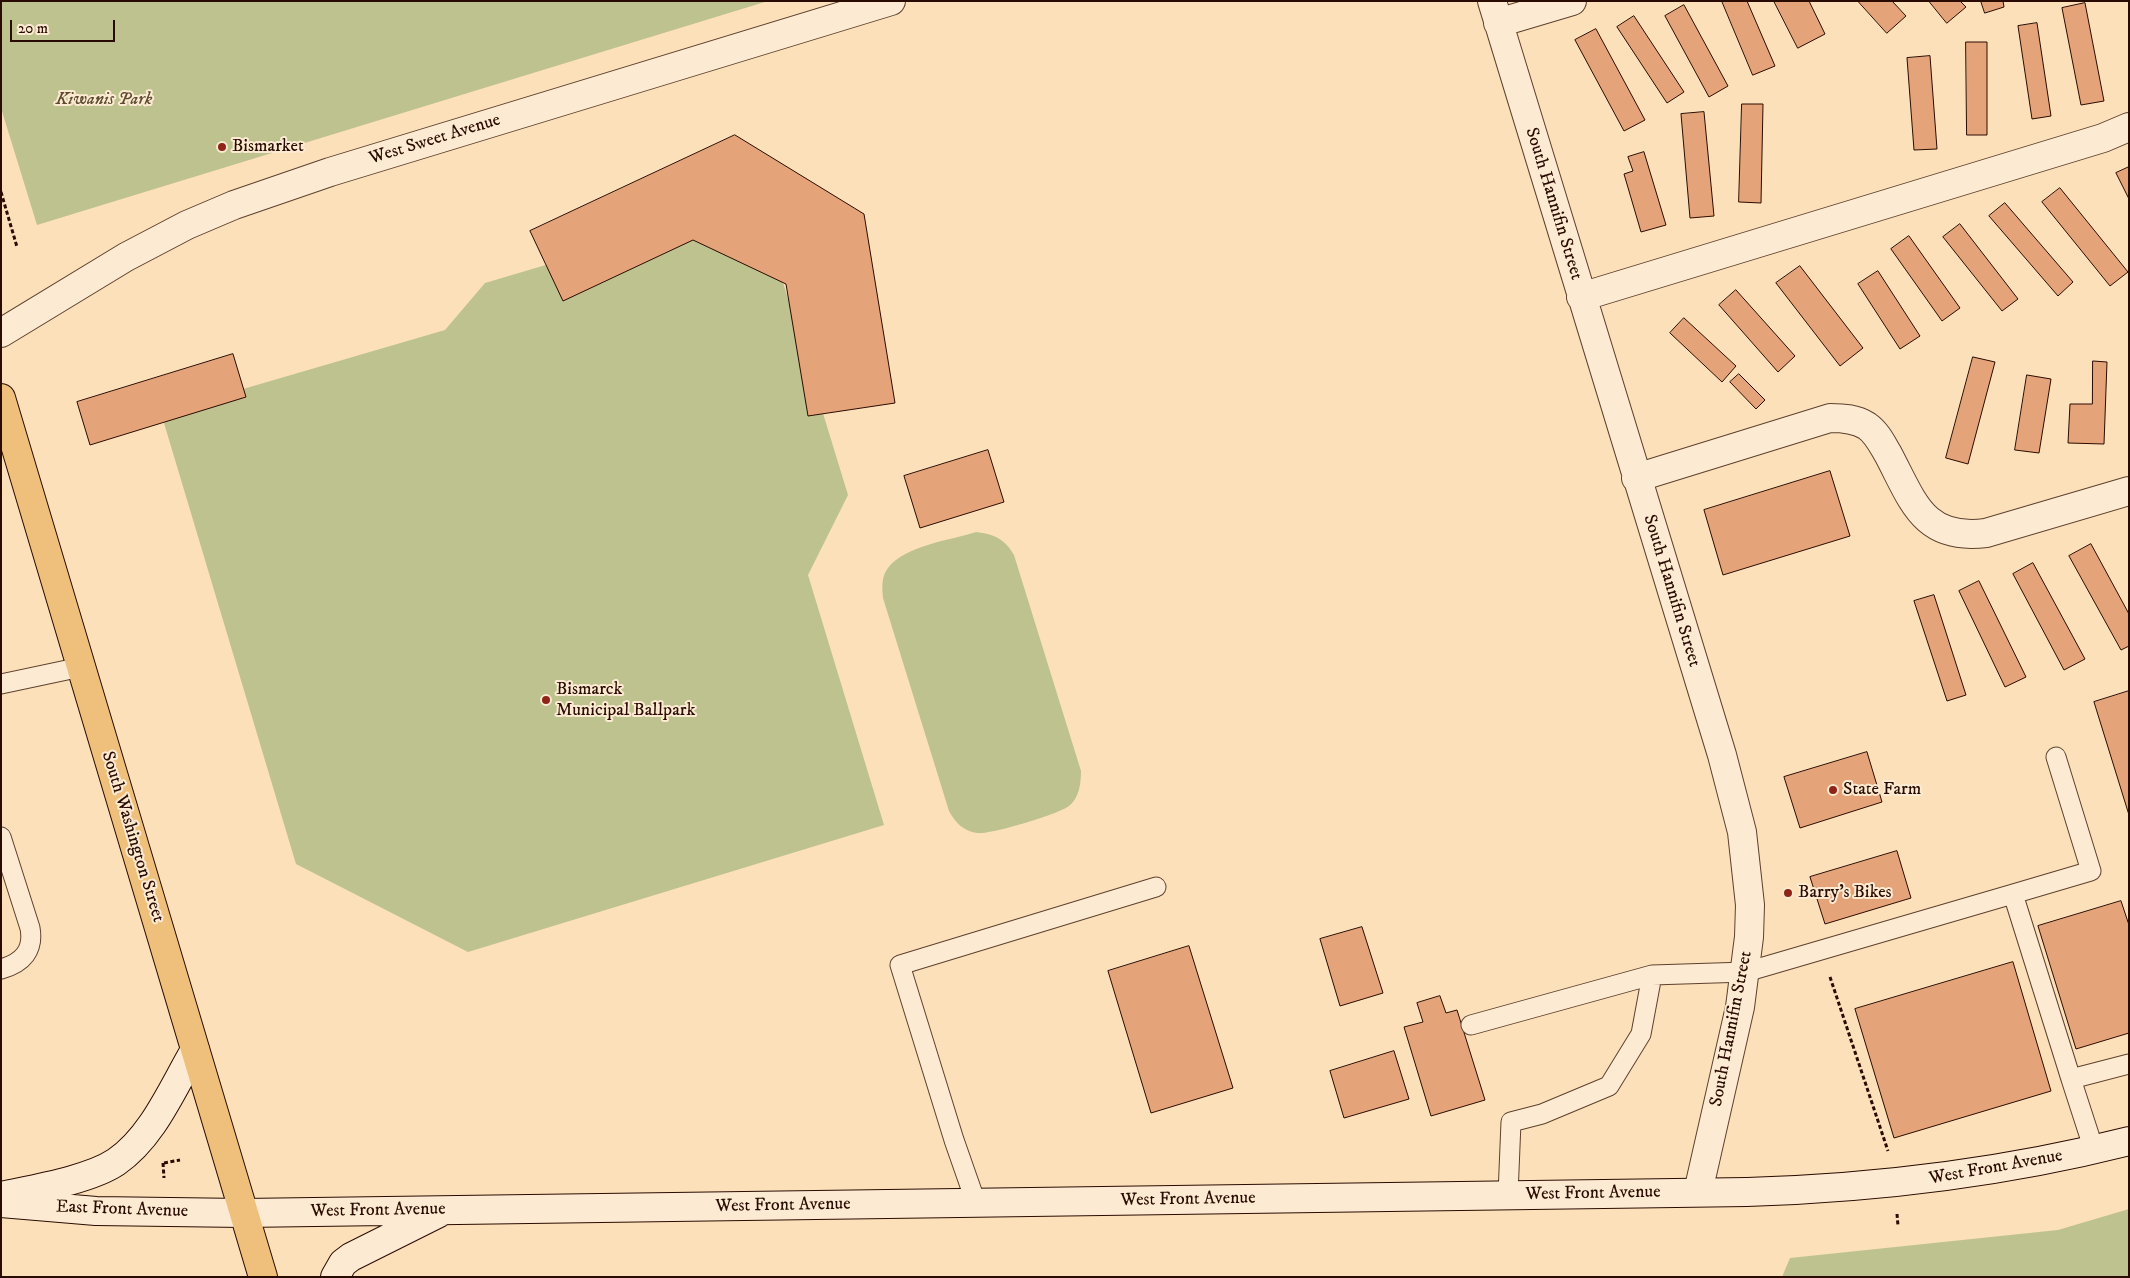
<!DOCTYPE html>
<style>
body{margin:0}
#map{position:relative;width:2130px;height:1278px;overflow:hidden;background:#fbe0b9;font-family:"IM FELL DW Pica",serif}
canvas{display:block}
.frame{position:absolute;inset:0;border:2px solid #2a0b00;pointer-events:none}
.scale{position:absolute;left:10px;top:20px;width:105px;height:22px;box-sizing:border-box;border:2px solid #2a0b00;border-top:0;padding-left:6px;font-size:15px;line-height:18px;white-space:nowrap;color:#2a0b00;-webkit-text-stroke:4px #fcebd2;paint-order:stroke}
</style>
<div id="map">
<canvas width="2130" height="1278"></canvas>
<div class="frame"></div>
<div class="scale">20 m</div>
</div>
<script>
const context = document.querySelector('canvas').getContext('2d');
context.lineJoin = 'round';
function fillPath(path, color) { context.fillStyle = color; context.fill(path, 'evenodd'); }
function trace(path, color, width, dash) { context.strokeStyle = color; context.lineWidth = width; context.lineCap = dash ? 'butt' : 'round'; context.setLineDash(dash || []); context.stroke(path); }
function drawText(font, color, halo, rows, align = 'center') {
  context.font = font + ' "IM FELL DW Pica",serif'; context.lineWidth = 4; context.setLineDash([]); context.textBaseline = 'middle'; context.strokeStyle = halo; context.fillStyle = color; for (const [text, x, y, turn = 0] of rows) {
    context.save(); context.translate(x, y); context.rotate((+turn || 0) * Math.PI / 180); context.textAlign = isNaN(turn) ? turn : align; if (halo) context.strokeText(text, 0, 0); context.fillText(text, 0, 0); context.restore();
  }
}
const green = new Path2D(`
 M1,1H768L37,225L1,108Z
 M701,219L774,253L848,495L808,575L884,825L468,952L296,864L161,413L445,330L485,283Z
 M976,532C994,534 1005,539 1014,555L1081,771C1081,784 1079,798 1069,806C1059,814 990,835 977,833C963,831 955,822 949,811L883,598C882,588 881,577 888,568C904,546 951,540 976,532Z
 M2129,1209V1277H1782L1790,1258L2058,1230Z`);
const building = new Path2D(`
 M1722,1H1747L1775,66L1753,75Z
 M1774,1H1809L1825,34L1798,48Z
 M1858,1H1892L1906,16L1887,33Z
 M1929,1H1960L1966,7L1947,23Z
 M1981,1H2003L2004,7L1985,13Z
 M2085,3L2104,101L2081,105L2062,8Z
 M1684,5L1728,86L1709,97L1665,16Z
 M1634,16L1684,92L1667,103L1617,27Z
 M2037,23L2051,116L2032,119L2018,26Z
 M1596,29L1645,120L1624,131L1575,40Z
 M1966,42H1987V135H1967Z
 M1930,56L1937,149L1914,150L1907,58Z
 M1742,104H1763L1761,203L1739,202Z
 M1704,112L1714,216L1690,218L1681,114Z
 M735,135L864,214L895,403L808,416L786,284L693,240L563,301L530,231Z
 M1644,152L1666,225L1641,232L1624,174L1633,171L1628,157Z
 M2129,167V199L2116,173Z
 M2060,188L2128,272L2110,286L2042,202Z
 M2005,203L2073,282L2058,296L1989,216Z
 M1960,224L2018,299L2002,311L1943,237Z
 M1909,236L1960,308L1942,321L1891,249Z
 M1800,266L1863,348L1840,366L1776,283Z
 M1878,271L1920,336L1900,349L1858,284Z
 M1736,290L1795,356L1778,372L1719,305Z
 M1684,318L1736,366L1722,382L1670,333Z
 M233,354L246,397L90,445L77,402Z
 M1973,357L1995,362L1968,464L1946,458Z
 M2093,361L2107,362L2104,444L2068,443L2070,404H2092Z
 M1739,374L1765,400L1756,409L1730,382Z
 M2027,375L2051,379L2039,453L2015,450Z
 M988,450L1004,502L920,528L904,476Z
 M1830,471L1850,536L1723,575L1704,510Z
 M2091,544L2129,614V646L2121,650L2069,556Z
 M2033,563L2085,659L2064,670L2013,574Z
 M1979,581L2026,677L2005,687L1959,591Z
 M1934,595L1966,695L1947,701L1914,601Z
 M2129,691V815L2094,702Z
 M1867,752L1882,802L1800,828L1784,777Z
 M1897,851L1911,898L1825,924L1810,877Z
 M2121,901L2129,925V1033L2076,1049L2038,926Z
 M1362,927L1383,993L1340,1006L1320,939Z
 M1189,946L1233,1088L1151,1113L1108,971Z
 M2013,962L2051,1091L1894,1138L1855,1009Z
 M1440,996L1446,1013L1457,1010L1485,1100L1431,1116L1404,1027L1423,1022L1417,1003Z
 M1394,1051L1409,1099L1344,1118L1330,1071Z`);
const path = new Path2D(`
 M1,192L17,247
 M1830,977L1888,1151
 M163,1163L164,1178
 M164,1163L180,1160
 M1897,1214L1898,1226`);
const lane = new Path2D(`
 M1,684L81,667
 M1,837L30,928C34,950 23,963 1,969
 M2013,894L2091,871L2056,757
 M1471,1025L1652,975L1746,972L2013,894L2071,1079
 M2094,1150L2071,1079L2129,1064
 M1508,1195L1511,1122L1542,1114L1609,1086L1641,1034L1652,975
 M976,1203L954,1140L900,965L1156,887`);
const street = new Path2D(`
 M1492,1L1722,755L1742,832L1750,905L1749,937L1740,1007L1698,1192
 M1498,23L1572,1
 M1581,297L2103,138L2129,127
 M1,333L126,257L187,225L234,205L330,172L891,1
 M1636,478L1830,418C1844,418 1856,419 1867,426C1877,433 1882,444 1888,454C1913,501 1923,541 1986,533L2129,491`);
const secondary = new Path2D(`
 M1,1196C33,1189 89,1180 116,1162C153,1137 173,1087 195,1050
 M1,1203L96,1211L243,1213L1747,1192C1876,1188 2003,1173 2129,1141
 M335,1277L343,1263L351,1257L439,1213`);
const primary = new Path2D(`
 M1,398L263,1277`);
const markers = [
 [222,147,5,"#8f2418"],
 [546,700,5,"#8f2418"],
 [1833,790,5,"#8f2418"],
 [1788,893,5,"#8f2418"]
];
const parkNames = [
 ["Kiwanis Park",104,100]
];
const streetNames = [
 ["West Sweet Avenue",435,140,-17],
 ["South Hannifin Street",1553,204,73],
 ["South Hannifin Street",1671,591,73],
 ["South Washington Street",132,837,73],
 ["South Hannifin Street",1732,1029,-79],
 ["West Front Avenue",1996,1168,-10],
 ["West Front Avenue",1593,1194,-1],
 ["West Front Avenue",1188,1200,-1],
 ["West Front Avenue",783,1206,-1],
 ["East Front Avenue",122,1210,2],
 ["West Front Avenue",378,1211,-1]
];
const poiNames = [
 ["Bismarket",232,147],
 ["Bismarck",556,690],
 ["Municipal Ballpark",556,711],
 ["State Farm",1843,790],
 ["Barry's Bikes",1798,893]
];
fillPath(green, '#bec28f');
fillPath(building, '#e5a379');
trace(building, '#2a0b00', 1);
trace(lane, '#5e402e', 21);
trace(street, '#5e402e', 30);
trace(secondary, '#2a0b00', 30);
trace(primary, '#2a0b00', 30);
trace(path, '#2a0b00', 3, [4, 2.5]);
trace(lane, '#fcebd2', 19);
trace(street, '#fcebd2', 28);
trace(secondary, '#fcebd2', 28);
trace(primary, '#eec07c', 28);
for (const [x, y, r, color] of markers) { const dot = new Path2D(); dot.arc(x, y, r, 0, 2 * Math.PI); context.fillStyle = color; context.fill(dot); trace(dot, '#fcebd2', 2); }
drawText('italic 18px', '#5e4b32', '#fcebd2', parkNames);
drawText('18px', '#2a0b00', '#fcebd2', streetNames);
drawText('18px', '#2a0b00', '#fcebd2', poiNames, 'left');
</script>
